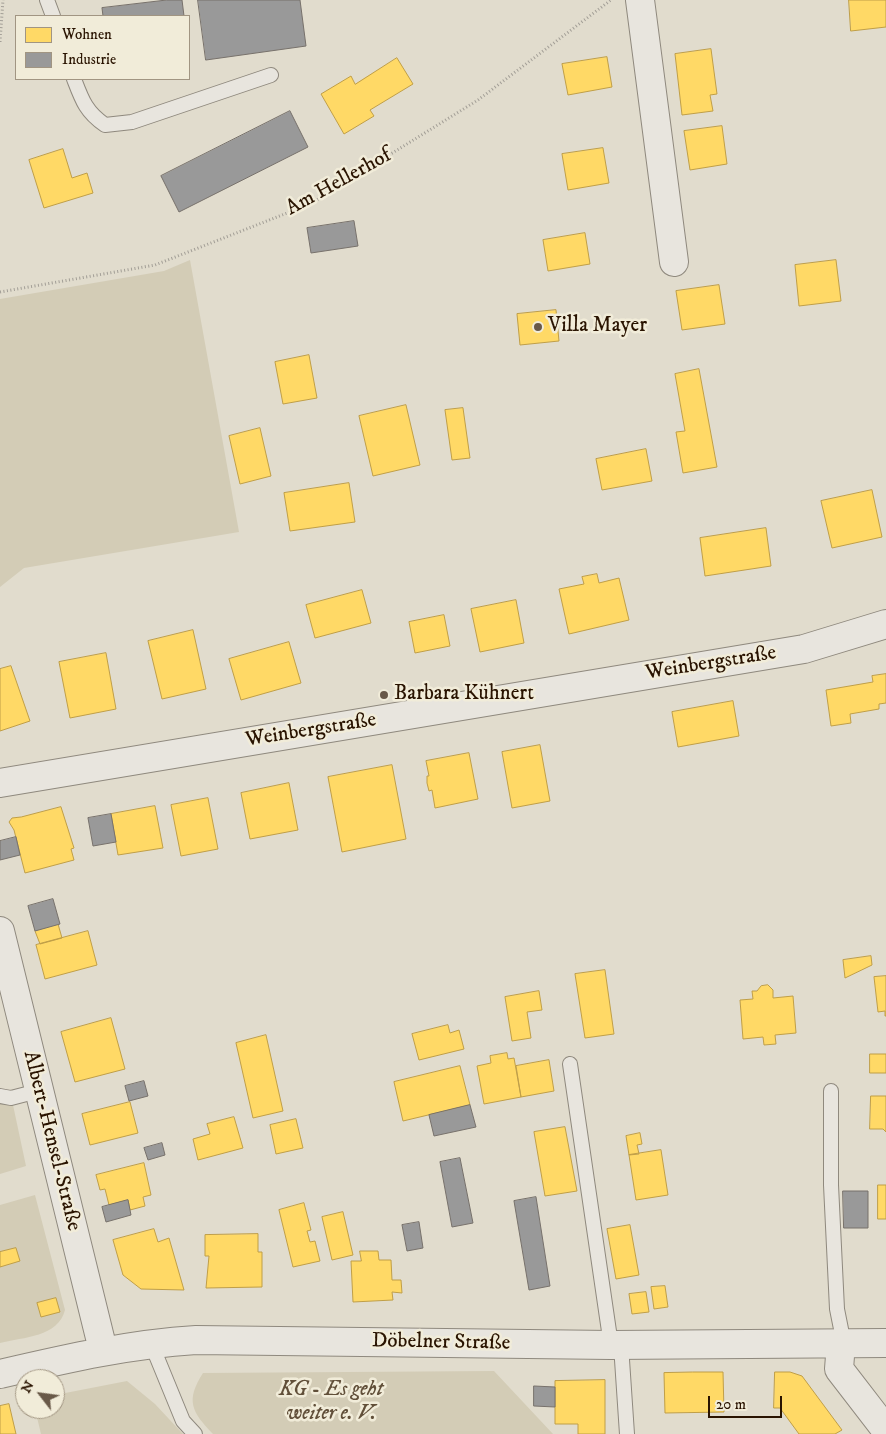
<!DOCTYPE html>
<meta charset="utf-8">
<style>
body{margin:0}
#map{position:relative;width:886px;height:1434px;overflow:hidden;background:#e1dccd;font-family:"IM FELL DW Pica",serif}
canvas{display:block}
.legend{position:absolute;left:15px;top:15px;width:175px;height:65px;box-sizing:border-box;background:#f1ecd9;border:1px solid #a19582;margin:0;padding:6px 9px;list-style:none;font-size:15px;color:#291300}
.legend li{display:flex;align-items:center;gap:10px;height:25px}
.legend b{width:25px;border:1px solid #a19582}
.north{position:absolute;left:15px;top:1369px;width:50px;height:50px;box-sizing:border-box;background:#f1ecd9;border:1px solid #a19582;border-radius:50%;rotate:300deg;font-size:14px;font-weight:700;line-height:20px;text-align:center;color:#291300}
.north::after{content:'';display:block;margin:auto;width:18px;height:22px;background:#695948;clip-path:polygon(50% 0,100% 100%,50% 72%,0 100%)}
.scale{position:absolute;left:708px;top:1396px;width:74px;height:22px;box-sizing:border-box;border:2px solid #291300;border-top:0;padding-left:6px;font-size:15px;line-height:18px;white-space:nowrap;color:#291300;-webkit-text-stroke:4px #f1ecd9;paint-order:stroke}
</style>
<div id="map">
<canvas width="886" height="1434"></canvas>
<ul class="legend">
<li><b style="height:14px;background:#ffd966"></b>Wohnen</li>
<li><b style="height:14px;background:#999"></b>Industrie</li>
</ul>
<div class="north">N</div>
<div class="scale">20 m</div>
</div>
<script>
const context = document.querySelector('canvas').getContext('2d');
context.lineJoin = 'round';
function fillPath(path, color) { context.fillStyle = color; context.fill(path, 'evenodd'); }
function trace(path, color, width, dash) { context.strokeStyle = color; context.lineWidth = width; context.lineCap = dash ? 'butt' : 'round'; context.setLineDash(dash || []); context.stroke(path); }
function drawText(font, color, halo, rows, align = 'center') {
  context.font = font + ' "IM FELL DW Pica",serif'; context.lineWidth = 5; context.setLineDash([]); context.textBaseline = 'middle'; context.strokeStyle = halo; context.fillStyle = color; for (const [text, x, y, turn = 0] of rows) {
    context.save(); context.translate(x, y); context.rotate((+turn || 0) * Math.PI / 180); context.textAlign = isNaN(turn) ? turn : align; if (halo) context.strokeText(text, 0, 0); context.fillText(text, 0, 0); context.restore();
  }
}
const green = new Path2D(`
 M190,260L239,532L24,568L0,587V299L164,271Z
 M0,1104L13,1105L26,1166L0,1174Z
 M35,1195L65,1310C58,1337 24,1337 0,1343V1205Z
 M494,1371L553,1434H213C192,1412 185,1401 203,1373Z
 M127,1381L155,1404L183,1434H41L35,1409H55V1395Z`);
const homes = new Path2D(`
 M849,0H886V27L851,31Z
 M711,49L717,94L710,95L713,111L682,115L675,54Z
 M607,57L612,87L568,95L562,64Z
 M397,58L413,84L370,110L374,116L344,134L321,94L351,76L355,84Z
 M722,126L727,164L690,170L684,131Z
 M603,148L609,183L568,190L562,154Z
 M63,149L72,178L87,173L93,193L44,208L29,160Z
 M585,233L590,264L548,271L543,240Z
 M836,260L841,301L799,306L795,265Z
 M719,285L725,324L682,330L676,291Z
 M556,310L559,341L520,345L517,314Z
 M309,355L317,398L283,404L275,362Z
 M699,369L717,467L683,473L676,432L685,431L675,374Z
 M406,405L420,465L373,476L359,416Z
 M463,408L470,458L452,460L445,410Z
 M260,428L271,476L240,484L229,436Z
 M646,449L652,481L602,490L596,459Z
 M349,483L355,522L290,531L284,493Z
 M872,490L882,537L832,548L821,501Z
 M766,528L771,566L705,576L700,538Z
 M597,574L599,583L619,578L629,620L569,634L559,589L584,584L582,577Z
 M362,590L371,623L315,638L306,605Z
 M516,600L524,643L480,652L471,609Z
 M444,615L450,646L415,653L409,622Z
 M193,630L206,689L162,699L148,641Z
 M289,642L301,683L241,700L229,659Z
 M106,653L116,709L70,718L59,662Z
 M11,666L30,721L0,731V669Z
 M886,674V703L879,704V709L850,714L851,723L831,726L826,690L873,682L872,676Z
 M733,701L739,736L678,747L672,712Z
 M540,745L550,801L512,808L502,752Z
 M469,753L478,799L435,808L432,790L429,791L427,783V776H429L426,761Z
 M392,765L406,839L342,852L328,777Z
 M289,783L298,830L250,839L241,793Z
 M208,798L218,849L181,856L171,805Z
 M155,806L163,848L118,855L111,814Z
 M61,807L74,848L71,849L74,860L25,873L14,830L9,822L12,818L21,817Z
 M58,924L62,938L40,944L35,931Z
 M88,931L97,965L45,979L36,945Z
 M871,956L872,965L845,978L843,960Z
 M605,970L614,1034L585,1038L575,974Z
 M886,976V1016H885V1011L878,1012L874,977Z
 M768,985L773,990V998L793,996L796,1033L775,1035L776,1044L764,1045L763,1037L743,1039L740,1000L753,999L752,991H757L761,986Z
 M539,991L542,1010L527,1012L531,1038L512,1041L505,997Z
 M111,1018L125,1069L75,1082L61,1032Z
 M448,1025L450,1033L459,1030L464,1049L419,1060L412,1034Z
 M266,1035L283,1111L253,1118L236,1043Z
 M507,1053L508,1059L514,1058L521,1097L484,1104L477,1066L491,1063L490,1056Z
 M870,1054H886V1073H870Z
 M549,1060L554,1091L521,1097L516,1066Z
 M460,1066L470,1105L403,1121L394,1082Z
 M871,1096H886V1132L883,1129H870Z
 M130,1102L138,1133L90,1145L82,1114Z
 M234,1117L243,1148L198,1160L193,1139L210,1134L207,1124Z
 M296,1119L303,1148L276,1154L270,1125Z
 M565,1127L577,1191L545,1196L534,1132Z
 M640,1133L642,1144L637,1145L639,1154L629,1155L626,1136Z
 M661,1150L668,1195L636,1200L629,1155Z
 M144,1163L151,1195L143,1197L145,1206L130,1210L128,1200L109,1205L105,1189L100,1190L96,1175Z
 M878,1185H886V1219H878Z
 M304,1203L311,1230L307,1231L310,1242L315,1241L320,1261L293,1267L279,1210Z
 M343,1212L353,1255L332,1260L322,1217Z
 M630,1225L639,1275L616,1279L607,1229Z
 M154,1229L158,1242L169,1238L184,1290L141,1289L123,1275L113,1240Z
 M258,1234V1252H262V1287L206,1288L209,1256H205V1235Z
 M16,1248L20,1261L0,1267V1252Z
 M360,1251H378L379,1260H391L392,1280H401L402,1293L392,1292L393,1300L353,1302L351,1261H361Z
 M665,1286L668,1307L654,1309L651,1287Z
 M646,1292L649,1312L632,1314L629,1294Z
 M56,1298L60,1312L41,1317L37,1303Z
 M693,1372H723L724,1412L665,1413L664,1373Z
 M775,1372H790L802,1376L842,1430L835,1434H799L780,1408H774Z
 M605,1380V1434H578V1424H555V1381Z
 M9,1404L16,1434H0V1406Z`);
const industry = new Path2D(`
 M167,0H182L184,16H103L102,8Z
 M198,0H300L306,46L206,60Z
 M290,111L308,147L179,212L161,176Z
 M354,221L358,246L311,253L307,228Z
 M111,814L116,842L93,846L88,818Z
 M16,837L20,855L0,860V841Z
 M53,899L60,924L35,931L28,906Z
 M144,1081L148,1096L129,1101L125,1086Z
 M470,1105L476,1127L434,1136L429,1115Z
 M162,1143L165,1155L148,1160L144,1148Z
 M460,1158L473,1223L452,1227L440,1162Z
 M843,1191H868V1228H844Z
 M536,1197L550,1286L529,1290L514,1201Z
 M128,1200L131,1215L106,1222L102,1207Z
 M419,1222L423,1248L407,1251L402,1225Z
 M534,1386L555,1387V1407L534,1406Z`);
const path = new Path2D(`
 M0,42L3,0
 M0,292L155,265L310,204L478,100L611,0`);
const service = new Path2D(`
 M47,0L53,16
 M74,79C82,100 86,112 105,125L132,122L271,75
 M570,1064L611,1345
 M831,1091V1185L837,1309L844,1344
 M0,1096L11,1098L38,1091
 M151,1343L183,1421L195,1434
 M621,1345L627,1434`);
const minor = new Path2D(`
 M640,0L674,262
 M0,783L804,649L886,624
 M0,931L103,1350
 M841,1343L839,1369L886,1430
 M0,1374C65,1359 129,1344 196,1340L611,1345L886,1343`);
const markers = [
 [538,327,5,"#695948"],
 [384,695,5,"#695948"]
];
const streetNames = [
 ["Am Hellerhof",339,183,-29],
 ["Weinbergstraße",711,664,-9],
 ["Weinbergstraße",311,731,-9],
 ["Albert-Hensel-Straße",51,1141,76],
 ["Döbelner Straße",441,1343,1]
];
const poiNames = [
 ["Villa Mayer",548,327],
 ["Barbara Kühnert",394,695]
];
const parkNames = [
 ["KG - Es geht",331,1391],
 ["weiter e. V.",331,1415]
];
fillPath(green, '#d3ccb6');
fillPath(homes, '#ffd966');
trace(homes, '#bf9e47', 1);
fillPath(industry, '#999');
trace(industry, '#77716b', 1);
trace(service, '#8f897e', 16);
trace(minor, '#8f897e', 30);
trace(path, '#a29e96', 3, [1, 2.5]);
trace(service, '#e8e5de', 14);
trace(minor, '#e8e5de', 28);
for (const [x, y, r, color] of markers) { const dot = new Path2D(); dot.arc(x, y, r, 0, 2 * Math.PI); context.fillStyle = color; context.fill(dot); trace(dot, '#f1ecd9', 2); }
drawText('21px', '#291300', '#f1ecd9', streetNames);
drawText('21px', '#291300', '#f1ecd9', poiNames, 'left');
drawText('italic 21px', '#614f39', '#f1ecd9', parkNames);
</script>
